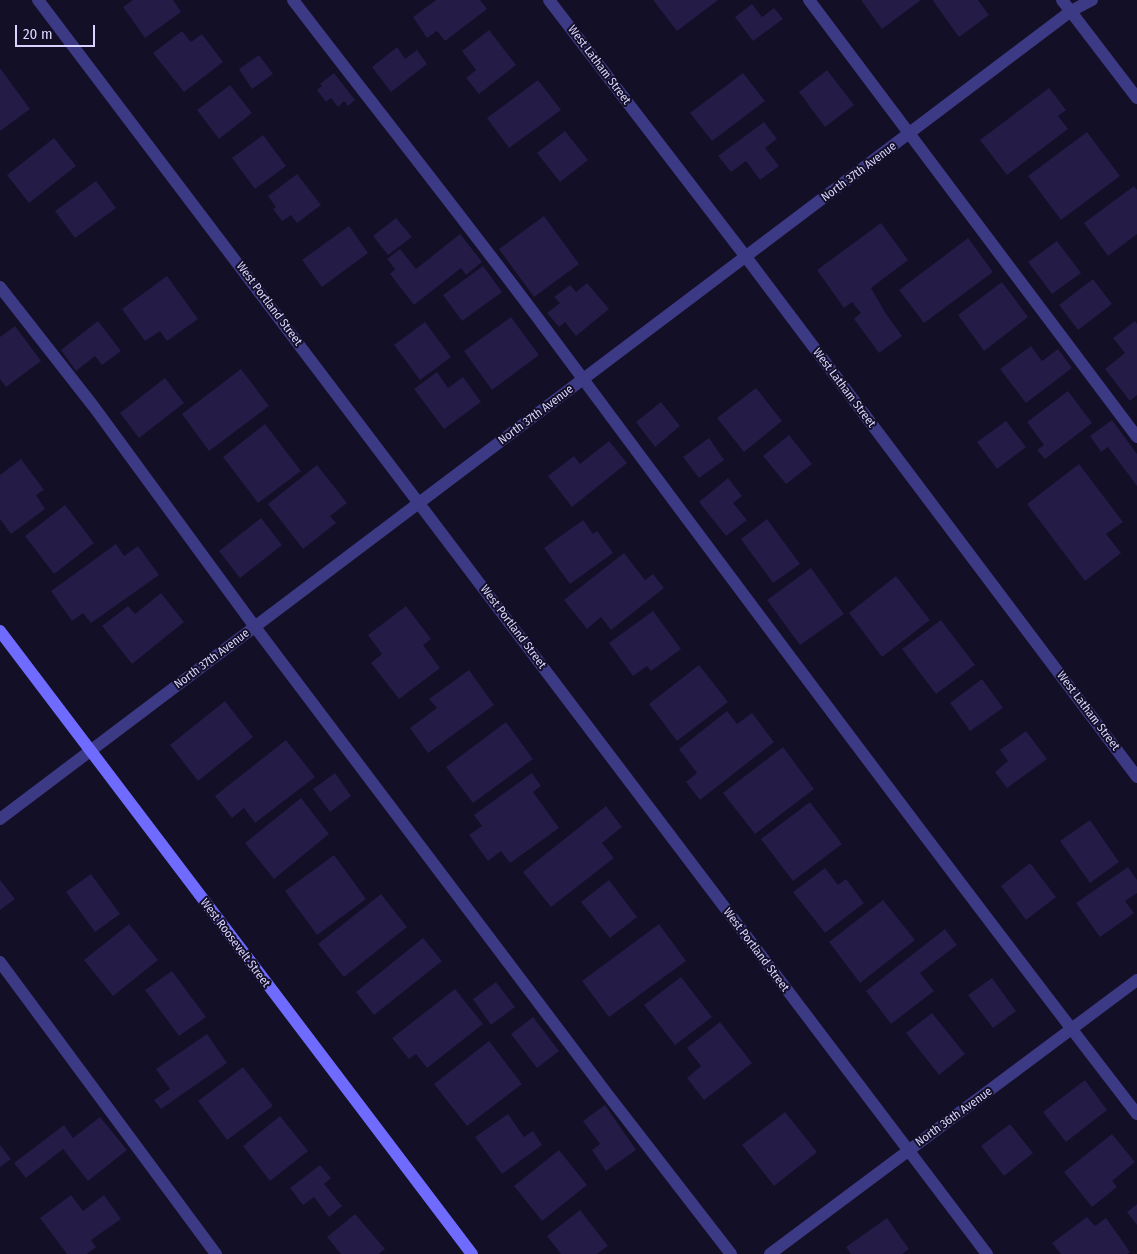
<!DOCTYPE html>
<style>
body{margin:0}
#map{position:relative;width:1137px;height:1254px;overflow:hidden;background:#130f26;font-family:"Fira Sans Condensed",sans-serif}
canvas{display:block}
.scale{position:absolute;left:15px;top:25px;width:80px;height:22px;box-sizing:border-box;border:2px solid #d9d4ff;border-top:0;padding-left:6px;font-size:15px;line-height:18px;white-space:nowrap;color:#d9d4ff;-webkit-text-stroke:4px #130f26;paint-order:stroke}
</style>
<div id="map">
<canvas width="1137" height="1254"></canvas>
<div class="scale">20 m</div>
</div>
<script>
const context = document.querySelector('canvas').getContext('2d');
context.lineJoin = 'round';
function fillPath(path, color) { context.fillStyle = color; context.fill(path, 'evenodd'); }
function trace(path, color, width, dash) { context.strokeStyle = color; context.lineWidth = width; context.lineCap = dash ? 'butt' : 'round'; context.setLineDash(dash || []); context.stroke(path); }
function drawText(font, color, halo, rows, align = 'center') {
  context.font = font + ' "Fira Sans Condensed",sans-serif'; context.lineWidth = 4; context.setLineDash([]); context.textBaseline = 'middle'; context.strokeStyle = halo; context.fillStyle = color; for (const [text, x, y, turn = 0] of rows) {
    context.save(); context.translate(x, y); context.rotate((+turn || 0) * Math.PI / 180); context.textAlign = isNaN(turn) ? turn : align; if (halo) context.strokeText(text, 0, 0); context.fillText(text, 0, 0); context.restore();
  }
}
const building = new Path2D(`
 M133,0H173L181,12L145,38L123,7Z
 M436,0H480L487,9L445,41L437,31L427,38L413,17Z
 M653,0H718L677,31Z
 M861,0H921L882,29Z
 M934,0H978L989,15L959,37L933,1Z
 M752,4L762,17L774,8L783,19L753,41L735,17Z
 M489,30L516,65L479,94L466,78L476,70L462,51Z
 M182,31L191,42L202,34L223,62L184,92L153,53Z
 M397,47L405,59L417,50L427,64L391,92L372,67Z
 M259,55L273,74L252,89L239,69Z
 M0,68L30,109L0,131Z
 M827,70L854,105L825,127L799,92Z
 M334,73L355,100L348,106L344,101L338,107L331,98L326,102L317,90L322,86L320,84Z
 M743,73L765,101L712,141L690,113Z
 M538,80L561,110L509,148L487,118Z
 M230,85L252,113L219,139L197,110Z
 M1049,88L1066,110L1058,116L1068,129L1007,175L980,140Z
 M764,122L777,139L765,148L779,166L760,180L746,161L731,172L718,156Z
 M565,131L588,160L560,182L537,153Z
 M1087,132L1120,176L1061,220L1028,176Z
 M263,135L286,166L255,189L232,158Z
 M54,138L76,166L29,203L7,175Z
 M297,174L321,205L297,223L291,215L282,221L273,209L276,207L268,196Z
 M96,181L116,208L75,238L55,211Z
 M1134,186L1137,190V234L1108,256L1084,223Z
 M544,216L579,264L534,297L499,249Z
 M396,218L412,237L388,255L373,236Z
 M881,223L908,260L871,288L886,314L902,336L879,353L854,319L861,313L852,302L844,308L817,270Z
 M349,226L368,253L322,287L302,260Z
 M460,234L482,262L466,275L461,268L414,305L390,274L395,269L387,259L400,249L416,269Z
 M968,238L993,272L924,323L899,290Z
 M1057,241L1081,273L1052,294L1028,262Z
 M483,266L502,292L462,321L443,295Z
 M167,276L198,319L167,341L160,331L145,341L122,309Z
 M1093,279L1112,304L1078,330L1059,305Z
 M1002,282L1028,317L984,351L958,315Z
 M587,283L609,309L576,336L565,322L559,327L547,313L560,303L554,297L570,285L576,292Z
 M511,317L539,355L492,390L464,351Z
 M98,321L121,351L102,365L95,356L76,371L61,350Z
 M1135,321L1137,324V395L1130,401L1105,369L1125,353L1113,338Z
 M425,322L451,357L420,380L394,345Z
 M15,326L41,361L6,387L0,379V337Z
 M1031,346L1042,361L1058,349L1072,368L1026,403L1000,369Z
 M241,369L269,406L209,451L182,414Z
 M437,372L448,388L463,377L481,402L444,429L414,389Z
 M165,378L184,403L139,438L120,413Z
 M756,388L782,421L744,452L717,418Z
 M1068,391L1092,423L1045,459L1037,450L1044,445L1027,422Z
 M661,402L680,426L655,447L636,422Z
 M1112,420L1137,454V486L1108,447L1101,452L1090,436Z
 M1006,421L1026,447L997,469L977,442Z
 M265,424L301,471L258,503L223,457Z
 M789,435L812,464L786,484L763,456Z
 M709,438L724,460L699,478L683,457Z
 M609,441L627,463L572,507L548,476L574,456L580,464Z
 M21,459L44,490L36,495L45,509L11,534L0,519V475Z
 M1079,464L1123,522L1106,534L1121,553L1085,581L1027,504Z
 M317,465L347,503L330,516L336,523L303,549L268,504Z
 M728,478L742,496L733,503L747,520L726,536L699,502Z
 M65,505L94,543L54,574L25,536Z
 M261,518L282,545L240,578L219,551Z
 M767,519L800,564L773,583L741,539Z
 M583,520L593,534L597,531L613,553L570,584L544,548Z
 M116,544L124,556L138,546L159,575L91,623L83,613L72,621L51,591Z
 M624,553L645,580L653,574L664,588L611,630L601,617L587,629L564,600Z
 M811,568L844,614L800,645L767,600Z
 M896,576L930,620L882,657L849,613Z
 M161,593L184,622L132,664L102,626L128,606L135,614Z
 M406,606L431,639L423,645L440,668L399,699L371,663L382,654L368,635Z
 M653,611L681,649L651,671L647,666L633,676L609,643Z
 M941,620L975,665L936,694L902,649Z
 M699,665L728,702L677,741L649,704Z
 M469,670L494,705L428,753L410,728L437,708L429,699Z
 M982,679L1003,708L970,731L950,703Z
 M225,701L253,737L198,781L170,745Z
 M727,711L737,724L752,713L774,742L700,800L686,782L697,773L679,749Z
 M506,722L533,759L473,803L446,767Z
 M1026,731L1047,759L1007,788L995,772L1008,761L1000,750Z
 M286,740L315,777L255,823L244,808L232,818L215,796Z
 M783,747L814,789L755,834L723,793Z
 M335,773L351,796L330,812L313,789Z
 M532,773L541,786L533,792L559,828L510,863L501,851L488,861L469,835L482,826L474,815Z
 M301,798L329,834L274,879L245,843Z
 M810,802L842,844L793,881L761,839Z
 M606,806L622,827L602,843L614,858L551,907L523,872Z
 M1090,820L1119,862L1090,883L1060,841Z
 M334,855L366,899L317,935L285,891Z
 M1030,863L1056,897L1026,920L1001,886Z
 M1128,867L1137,880V893L1125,901L1134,913L1100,937L1076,903Z
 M825,868L838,885L846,879L864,903L825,933L793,892Z
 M91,874L120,914L95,932L66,892Z
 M0,880L15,899L0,910Z
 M609,880L637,917L610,938L581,902Z
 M381,894L407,927L344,977L318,944Z
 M883,900L915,940L860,983L829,942Z
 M129,924L158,960L113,996L84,960Z
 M659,924L686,961L609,1017L582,981Z
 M945,929L957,945L920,973L934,991L891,1024L866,991Z
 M423,938L442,961L374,1015L356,992Z
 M172,971L206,1017L179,1036L145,990Z
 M681,977L712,1017L675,1045L644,1005Z
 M992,978L1016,1011L993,1028L968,995Z
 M496,982L515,1007L491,1025L473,999Z
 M455,989L483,1024L427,1068L416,1054L409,1059L392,1038Z
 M932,1013L965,1054L939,1075L906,1033Z
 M533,1017L559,1051L537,1068L511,1034Z
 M720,1022L752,1063L704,1100L687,1078L701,1066L687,1048Z
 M207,1034L227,1063L161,1109L154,1100L170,1089L156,1069Z
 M489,1041L522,1084L467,1126L434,1084Z
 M243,1067L273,1106L227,1140L198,1101Z
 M1085,1080L1107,1110L1066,1142L1043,1112Z
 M605,1105L636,1150L606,1171L592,1150L600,1144L583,1121Z
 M785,1112L817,1152L774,1186L742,1145Z
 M508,1114L524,1137L533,1131L542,1145L502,1174L475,1137Z
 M280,1116L308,1151L270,1181L243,1146Z
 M100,1117L127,1150L88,1181L63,1149L26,1178L14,1163L64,1125L73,1138Z
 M1010,1124L1033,1153L1004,1176L981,1146Z
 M1112,1134L1135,1162L1112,1181L1117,1187L1092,1207L1064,1172Z
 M0,1145L11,1159L0,1167Z
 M559,1150L587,1185L542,1221L514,1186Z
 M320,1165L331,1178L324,1184L342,1206L329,1217L314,1197L303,1205L290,1188Z
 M71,1195L83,1211L104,1195L121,1219L91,1240L96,1247L87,1254H67L40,1218Z
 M1137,1204V1225L1127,1212Z
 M580,1210L608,1246L597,1254H561L547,1236Z
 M355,1214L385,1249L379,1254H341L327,1237Z
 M1087,1217L1095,1226L1106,1218L1130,1252L1127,1254H1061L1052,1243Z
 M887,1218L909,1249L902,1254H851L846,1247Z`);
const lane = new Path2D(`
 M293,0C374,106 457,210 537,317C735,584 934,851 1137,1114
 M809,0L1137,437
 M1071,11L1092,0
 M0,287L94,407L255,627L608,1095L731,1254
 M0,962L216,1254`);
const street = new Path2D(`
 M38,0L987,1254
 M549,0L746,257L1137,777
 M1062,0L1137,98
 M0,819L1071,11
 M770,1254L1137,980`);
const secondary = new Path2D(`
 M0,631L472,1254`);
const streetNames = [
 ["West Latham Street",599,65,53],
 ["North 37th Avenue",859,172,-37],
 ["West Portland Street",269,304,53],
 ["West Latham Street",844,388,53],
 ["North 37th Avenue",536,415,-37],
 ["West Portland Street",513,627,53],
 ["North 37th Avenue",212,659,-37],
 ["West Latham Street",1088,711,53],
 ["West Roosevelt Street",235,943,53],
 ["West Portland Street",756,950,53],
 ["North 36th Avenue",954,1117,-36]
];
fillPath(building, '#241b47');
trace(lane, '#3d3a85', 12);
trace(street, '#3d3a85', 12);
trace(secondary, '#6f6bff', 12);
drawText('12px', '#d9d4ff', '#130f26', streetNames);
</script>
